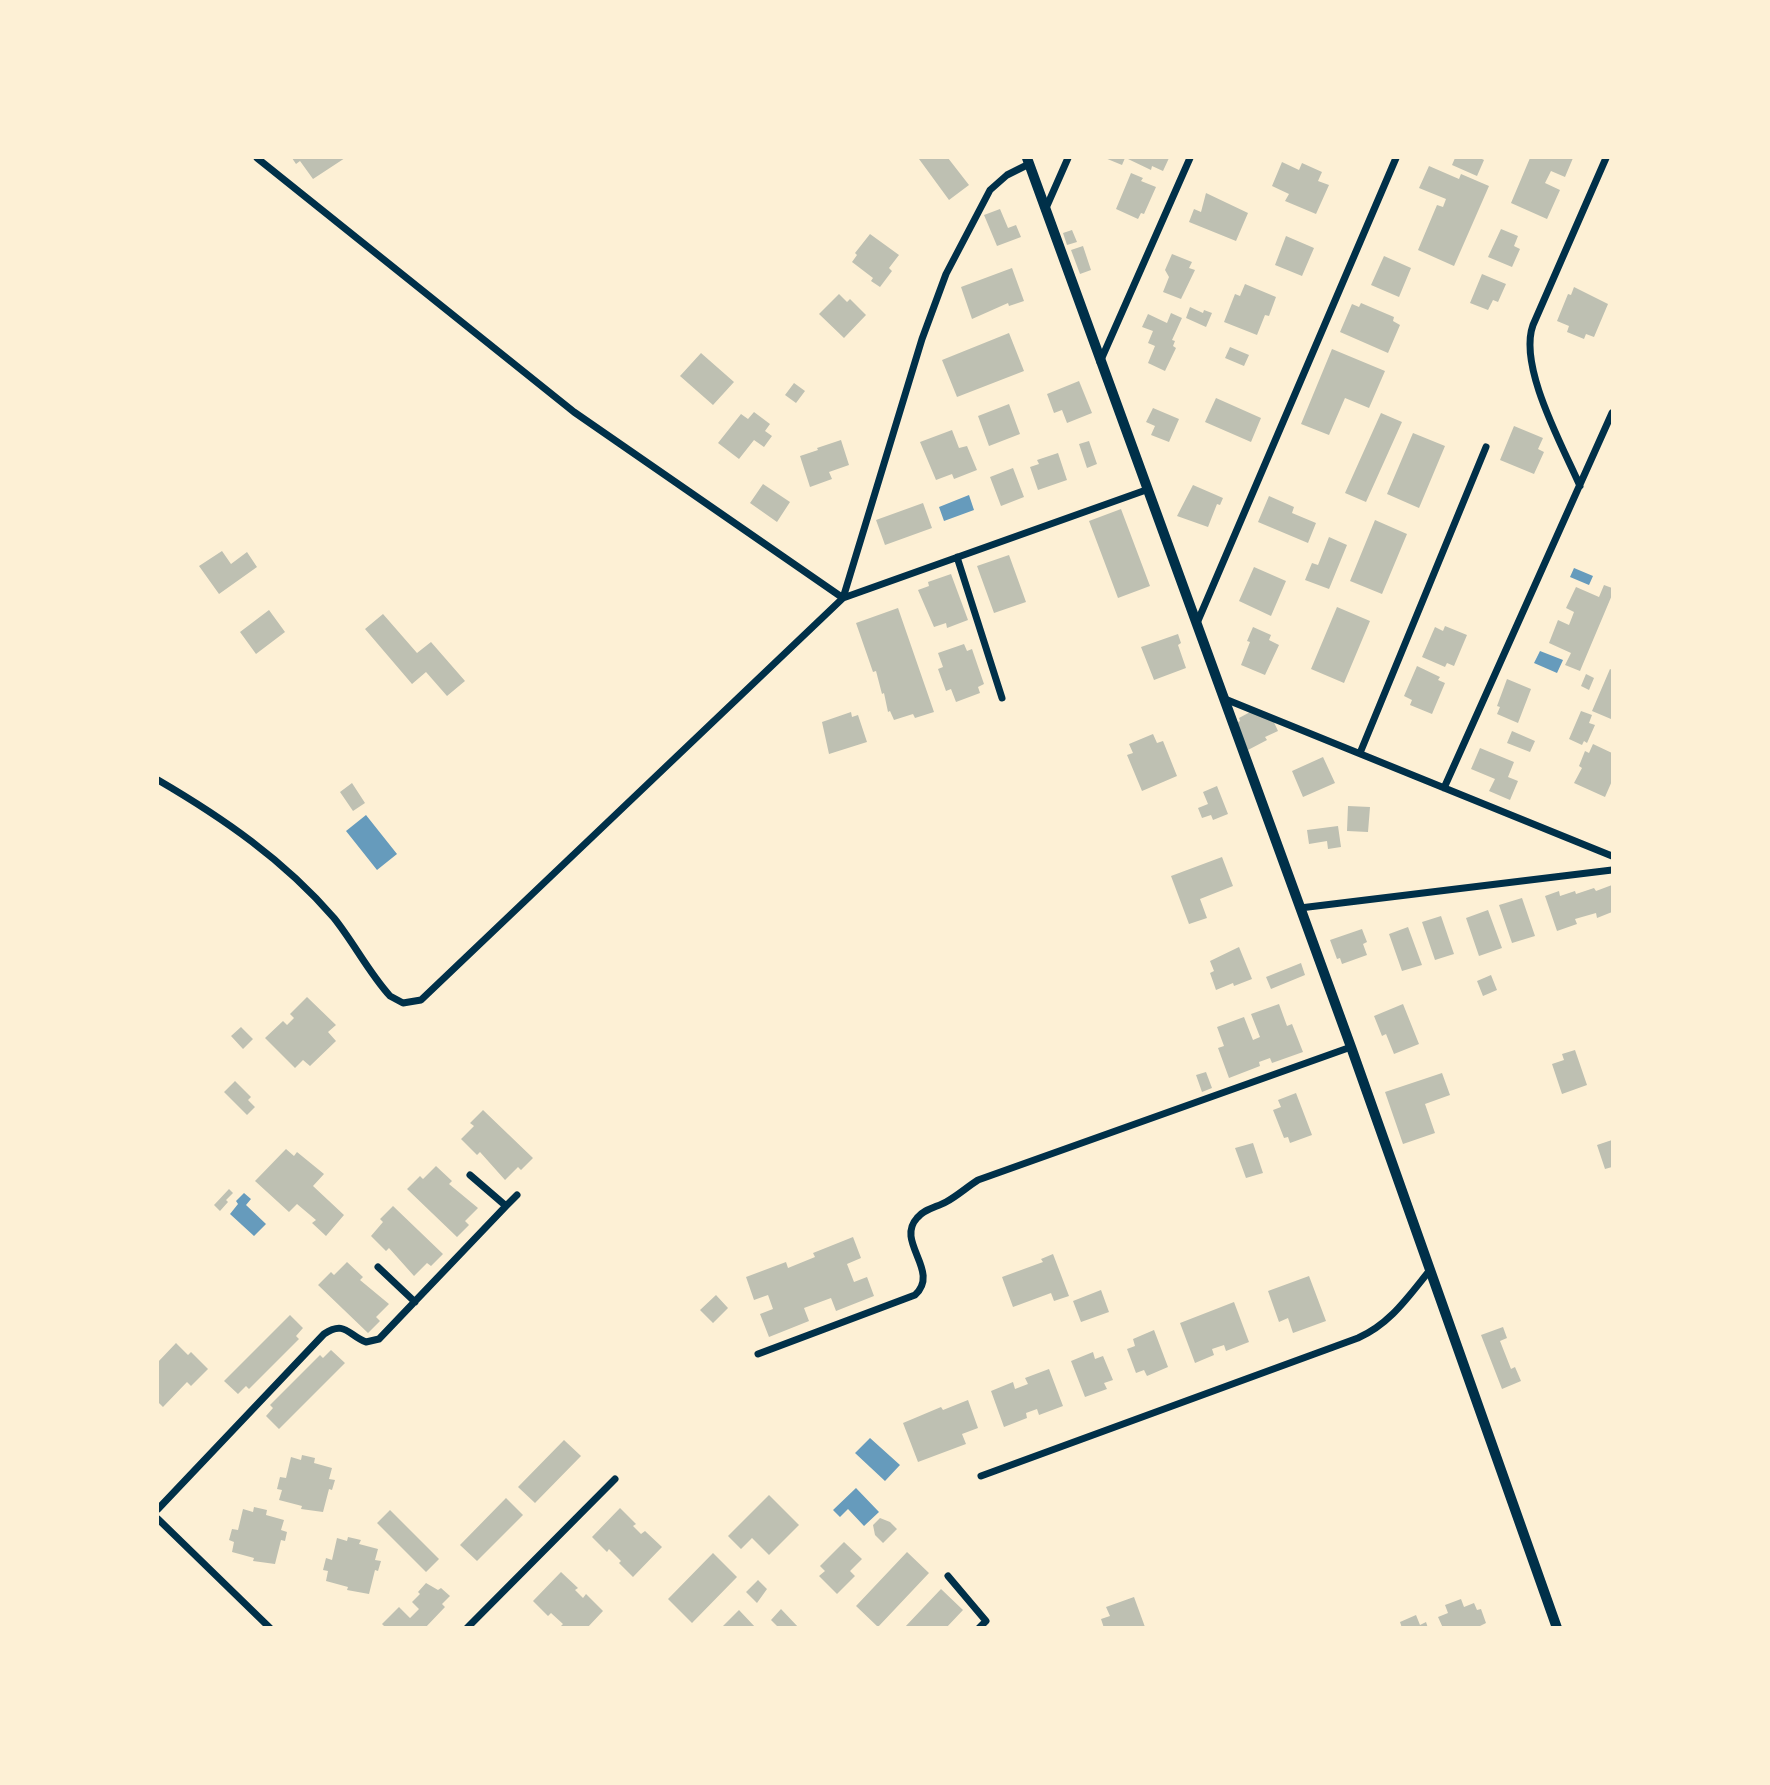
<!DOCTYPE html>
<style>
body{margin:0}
#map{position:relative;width:1770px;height:1785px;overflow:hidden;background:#fdf0d5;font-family:"Work Sans",sans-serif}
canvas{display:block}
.frame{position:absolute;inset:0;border:159px solid #fdf0d5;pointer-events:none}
</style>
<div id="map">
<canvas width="1770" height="1785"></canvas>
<div class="frame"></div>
</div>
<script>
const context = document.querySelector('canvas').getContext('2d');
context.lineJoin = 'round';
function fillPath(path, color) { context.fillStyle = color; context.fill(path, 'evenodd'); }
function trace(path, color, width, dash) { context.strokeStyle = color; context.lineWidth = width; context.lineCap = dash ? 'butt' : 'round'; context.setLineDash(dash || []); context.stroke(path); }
const water = new Path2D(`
 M969,495L974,510L944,521L939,507Z
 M1574,568L1593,576L1589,585L1570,577Z
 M1540,651L1563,660L1557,673L1534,663Z
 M366,815L397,854L377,870L346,831Z
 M244,1193L251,1199L246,1205L266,1224L254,1236L230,1214L238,1204L236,1201Z
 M870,1438L900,1465L885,1481L855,1453Z
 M856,1488L879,1512L864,1526L848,1509L840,1517L833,1510Z`);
const building = new Path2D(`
 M292,158H345L313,179L300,161L296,164Z
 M921,158H948L969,185L949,200L919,159Z
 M1105,158H1125L1122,165Z
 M1129,158H1169L1163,171L1152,166L1151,170L1128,159Z
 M1455,158H1480L1484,160L1477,176L1452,165Z
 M1530,158H1573L1565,177L1551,171L1545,183L1560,190L1547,219L1511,203Z
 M1282,162L1299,170L1302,163L1322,172L1318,181L1329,185L1316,214L1285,201L1289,194L1272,186Z
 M1429,166L1459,179L1461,174L1489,186L1454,266L1418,250L1437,205L1443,207L1446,199L1419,188Z
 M1131,173L1143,178L1141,181L1156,187L1144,214L1141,213L1138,219L1116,209Z
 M1206,193L1248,213L1236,241L1189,222L1194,209L1201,212Z
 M1000,209L1008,228L1016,225L1021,237L997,246L984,215Z
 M1501,229L1518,236L1514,246L1520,249L1512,267L1488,257Z
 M1072,230L1077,242L1067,245L1063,233Z
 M870,234L899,255L889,268L892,271L880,287L871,281L873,278L852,262L857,255L855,253Z
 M1286,236L1314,248L1302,276L1275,265Z
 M1083,246L1091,270L1080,274L1071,250Z
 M1172,254L1192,262L1189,268L1195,270L1181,299L1163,292L1169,277L1165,270Z
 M1384,256L1411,268L1399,297L1371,285Z
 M1012,268L1024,301L1009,306L1008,303L972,319L961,287Z
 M1482,274L1506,284L1498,302L1493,300L1488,310L1470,303Z
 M1245,284L1276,297L1269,316L1265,315L1257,335L1224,322L1235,294L1240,296Z
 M1574,287L1608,304L1594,337L1586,334L1584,339L1567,332L1569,326L1557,321L1568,294L1571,295Z
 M839,294L847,302L850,299L866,315L844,338L819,314Z
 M1361,303L1394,317L1393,321L1400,325L1388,353L1340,332L1352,304L1359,307Z
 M1190,307L1203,313L1204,310L1212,313L1206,327L1186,318Z
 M1171,313L1182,318L1172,340L1175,341L1173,346L1176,348L1165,371L1148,363L1155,346L1148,343L1153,331L1142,327L1148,314L1167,323Z
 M1009,333L1024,371L957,397L942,360Z
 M1230,347L1249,355L1244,366L1225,358Z
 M1332,349L1385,371L1369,408L1345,398L1329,435L1301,424Z
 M701,353L734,382L713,405L680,376Z
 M1079,381L1092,413L1067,423L1062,410L1054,413L1047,394Z
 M794,383L805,391L796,403L785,395Z
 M1216,398L1261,418L1251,442L1205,422Z
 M1009,404L1020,434L989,446L978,416Z
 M1153,408L1179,419L1169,442L1151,435L1155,426L1146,422Z
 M754,412L770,424L765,431L772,436L764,447L754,440L739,459L718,443L741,414L748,419Z
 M1381,413L1402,422L1366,502L1345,493Z
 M1514,426L1543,438L1538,449L1544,452L1534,474L1500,460Z
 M952,430L959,448L967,446L977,470L954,479L952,474L936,480L920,442Z
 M1413,433L1445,446L1419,508L1387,494Z
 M841,440L849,465L829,472L832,479L810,487L800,456L818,450L817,448Z
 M1089,441L1097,464L1087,468L1079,444Z
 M1058,453L1067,480L1038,490L1030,467L1039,464L1037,460Z
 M1013,468L1024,497L1001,506L990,477Z
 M763,484L790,502L777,522L750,503Z
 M1193,485L1223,498L1220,505L1217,504L1208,527L1177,516Z
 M1269,496L1294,507L1292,513L1316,523L1308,543L1258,522Z
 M923,503L932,528L885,545L876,520Z
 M1121,509L1150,586L1118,598L1089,521Z
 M1375,520L1407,534L1382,594L1350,581Z
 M1329,537L1347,545L1329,589L1305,580L1312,563L1318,565Z
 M222,551L231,564L247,552L257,567L219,594L199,566Z
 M1009,555L1026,602L994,613L977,566Z
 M1254,567L1286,581L1271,616L1239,601Z
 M951,574L968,620L947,628L946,623L934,627L918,590L929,586L928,582Z
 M1604,585L1612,588V595L1580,671L1565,665L1571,653L1549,643L1558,620L1569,625L1574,612L1566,608L1576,587L1599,597Z
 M1337,607L1370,621L1344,683L1311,669Z
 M898,608L934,712L915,718L913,714L894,720L890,711L888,712L884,693L882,694L876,671L873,672L856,623Z
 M269,610L285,632L256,654L240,632Z
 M383,614L417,653L431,642L465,681L447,696L426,672L412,684L365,629Z
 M1445,626L1467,635L1454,666L1447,663L1445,667L1422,657L1435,627L1443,631Z
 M1253,627L1271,635L1269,640L1279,645L1265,675L1241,665L1250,642L1247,641Z
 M1178,634L1181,643L1178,645L1186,668L1154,680L1141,647Z
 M964,644L967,651L972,649L984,684L978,687L980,693L956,702L951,689L946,691L938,669L943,667L938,653Z
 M1417,666L1440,677L1438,680L1445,683L1432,714L1410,705L1412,700L1404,696Z
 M1610,669L1612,670L1611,719L1592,711Z
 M1586,674L1594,678L1589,690L1581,686Z
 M1507,679L1531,689L1518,723L1497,714L1500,707L1497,706Z
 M1252,711L1272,718L1278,731L1265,737L1267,740L1248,750L1236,723L1240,721L1239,718Z
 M1581,711L1592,715L1589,723L1595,725L1587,743L1584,741L1582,745L1569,739Z
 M851,712L852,717L858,715L867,742L829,754L822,722Z
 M1512,731L1535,741L1530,752L1507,743Z
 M1153,734L1157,743L1163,741L1177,776L1142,791L1127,755L1133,753L1129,744Z
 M1593,744L1612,753V781L1605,797L1574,783L1582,768L1579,766L1585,751L1589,753Z
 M1480,748L1514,762L1508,777L1518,781L1510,800L1489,791L1495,779L1471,769Z
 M1323,757L1335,783L1303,797L1292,771Z
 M352,783L365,803L353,811L340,792Z
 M1217,786L1228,814L1213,820L1211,815L1202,818L1198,808L1208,804L1203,792Z
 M1348,806L1370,807L1368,832L1347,831Z
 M1338,826L1341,847L1328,849L1327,841L1309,844L1307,830Z
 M1222,857L1233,886L1200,899L1207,918L1189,924L1171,876Z
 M1612,885V912L1597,918L1596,913L1575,919L1577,924L1557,931L1545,896L1559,891L1560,896L1575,891L1576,894L1594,888L1596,891Z
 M1522,898L1535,936L1512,943L1499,905Z
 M1488,910L1502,948L1479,956L1466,918Z
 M1441,916L1454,954L1435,960L1422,922Z
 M1408,927L1422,965L1402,971L1389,934Z
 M1362,929L1367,942L1363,944L1367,955L1342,964L1340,958L1337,959L1330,940Z
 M1239,947L1252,979L1234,986L1233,983L1216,990L1210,973L1214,971L1210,961Z
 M1301,963L1305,975L1271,989L1266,977Z
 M1491,975L1497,990L1483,996L1477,981Z
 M307,997L336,1025L328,1032L336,1041L310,1066L303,1060L295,1068L265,1038L283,1021L287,1025L294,1018L290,1014Z
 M1279,1004L1287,1026L1292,1024L1303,1052L1272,1063L1270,1058L1259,1062L1260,1066L1229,1078L1218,1048L1224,1046L1217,1027L1244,1017L1253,1040L1260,1037L1251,1014Z
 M1403,1004L1419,1044L1394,1054L1386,1034L1382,1036L1374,1016Z
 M241,1027L253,1039L243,1049L231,1036Z
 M1575,1050L1587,1085L1562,1094L1552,1064L1564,1060L1562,1054Z
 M1206,1072L1212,1088L1202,1092L1196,1075Z
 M1442,1073L1450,1095L1425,1104L1435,1133L1403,1144L1385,1092Z
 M235,1081L251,1097L248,1100L255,1107L247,1115L224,1092Z
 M1296,1093L1312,1135L1290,1143L1288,1137L1284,1138L1273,1110L1281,1107L1278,1100Z
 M483,1110L533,1158L521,1170L518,1167L505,1180L480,1152L477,1155L461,1139L474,1126L470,1123Z
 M1612,1140V1167L1605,1169L1597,1145Z
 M1253,1143L1263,1173L1246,1178L1235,1148Z
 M286,1149L294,1156L297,1152L324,1174L313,1186L344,1215L326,1236L312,1223L316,1220L297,1204L289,1212L255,1181Z
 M436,1166L452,1181L449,1184L478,1208L465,1221L469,1225L457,1237L407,1189L420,1176L423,1179Z
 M229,1189L233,1193L226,1200L228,1202L220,1211L214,1205Z
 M393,1206L443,1254L431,1266L427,1263L414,1276L389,1248L386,1251L371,1236L383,1222L380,1219Z
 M853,1237L861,1258L847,1264L854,1282L867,1277L874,1296L836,1311L831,1298L804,1308L809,1321L769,1337L760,1314L773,1309L768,1295L754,1300L746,1277L786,1262L788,1268L815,1257L813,1253Z
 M1053,1254L1069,1296L1054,1301L1051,1293L1013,1307L1002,1277L1043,1262L1041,1259Z
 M347,1262L363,1277L360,1280L389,1304L376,1317L380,1321L368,1333L318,1285L331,1272L334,1275Z
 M1309,1276L1326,1321L1293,1333L1288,1318L1279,1322L1268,1291Z
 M1101,1290L1109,1312L1081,1322L1073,1301Z
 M716,1295L728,1308L713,1323L700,1310Z
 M1234,1302L1249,1342L1226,1351L1224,1345L1212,1349L1214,1355L1195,1363L1180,1323Z
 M290,1315L303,1328L296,1336L299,1339L249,1389L246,1386L238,1394L224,1381Z
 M1503,1327L1507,1338L1500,1341L1511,1369L1515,1367L1521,1381L1502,1389L1481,1335Z
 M1154,1330L1168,1367L1147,1376L1144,1370L1136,1373L1127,1349L1135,1346L1133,1339Z
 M176,1343L188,1355L191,1352L208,1369L191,1386L187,1382L163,1407L158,1402V1362Z
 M331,1350L345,1363L279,1429L266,1416L273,1408L270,1405L320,1355L323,1358Z
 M1093,1352L1095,1359L1103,1356L1113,1380L1104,1383L1107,1389L1085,1397L1071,1361Z
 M1049,1369L1063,1406L1039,1415L1037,1409L1026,1413L1027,1418L1004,1427L991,1391L1013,1382L1015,1389L1028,1384L1025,1378Z
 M968,1400L978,1428L962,1434L966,1444L918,1462L903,1423L941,1407L943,1410Z
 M564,1440L581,1456L535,1503L518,1487Z
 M302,1455L315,1458L314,1463L332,1468L329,1479L335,1480L332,1490L329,1489L323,1512L301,1509L302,1506L279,1500L282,1490L277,1489L280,1477L286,1478L291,1457L301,1460Z
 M769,1495L799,1525L769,1555L752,1538L741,1549L728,1536Z
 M506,1498L523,1515L477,1561L460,1545Z
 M254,1507L267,1510L266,1515L284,1520L281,1530L287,1532L285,1541L281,1540L275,1564L253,1561L254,1558L232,1552L234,1542L229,1540L232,1529L238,1530L243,1509L253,1512Z
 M620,1508L636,1524L633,1526L641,1534L645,1531L662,1547L633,1577L619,1563L621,1561L609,1549L607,1552L592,1537Z
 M390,1510L439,1559L426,1572L377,1523Z
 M880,1518L890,1522L897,1529L883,1543L875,1535L873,1525Z
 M348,1537L361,1540L359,1544L378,1549L375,1560L381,1561L378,1571L375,1570L369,1594L347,1590L348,1587L326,1581L328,1571L323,1570L326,1558L332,1560L337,1538L347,1541Z
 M844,1542L862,1559L850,1571L855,1576L837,1594L819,1576L825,1571L820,1566Z
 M907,1552L929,1573L878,1627L856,1606Z
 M713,1553L737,1577L692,1623L668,1599Z
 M561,1572L578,1588L575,1590L583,1598L586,1594L603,1611L587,1628H559L563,1624L551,1613L548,1616L533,1601Z
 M758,1580L767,1589L757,1603L746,1592Z
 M426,1583L438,1590L441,1588L450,1596L442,1604L445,1607L425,1628H382L384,1626L382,1624L399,1607L410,1618L419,1609L412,1602L420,1594L418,1592Z
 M941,1589L963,1610L946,1628H904Z
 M1134,1597L1145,1627L1104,1628L1101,1619L1110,1616L1106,1607Z
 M1461,1599L1464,1607L1474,1603L1477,1610L1481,1609L1486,1623L1476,1628H1443L1438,1617L1448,1613L1445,1605Z
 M781,1609L799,1628H779L771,1620Z
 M739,1610L756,1628H721Z
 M1416,1615L1420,1625L1426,1622L1428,1628H1402L1400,1622Z`);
const minor = new Path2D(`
 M257,158L574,412L843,598
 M1046,208L1068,158
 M1100,362L1190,158
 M1580,486C1562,445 1518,366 1533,325L1606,158
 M957,557L1002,698
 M843,598L1146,490
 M1197,623L1396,158
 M1225,699L1612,856
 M1360,753L1486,447
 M158,780C223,818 284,860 334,918C354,943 369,973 390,996L403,1003L421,1000L843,598L922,339L946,274L990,190L1007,175L1029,164
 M1444,788L1612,413
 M1300,908L1612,870
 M506,1206L517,1195
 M378,1267L415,1302
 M758,1354L915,1295C941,1271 895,1242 917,1218C924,1209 937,1207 946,1202C957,1196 967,1187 978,1180L1351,1047
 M981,1476L1358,1338C1390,1324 1408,1297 1430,1270
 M158,1509L324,1334C345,1320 348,1335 366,1342L379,1339L506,1206L470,1175
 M158,1519L270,1628
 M948,1576L986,1621L979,1628
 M467,1628L615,1479`);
const tertiary = new Path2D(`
 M1027,158L1351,1047L1557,1628`);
fillPath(water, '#669bbc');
fillPath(building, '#bec0b2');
trace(minor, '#003049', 7);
trace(tertiary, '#003049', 10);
</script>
